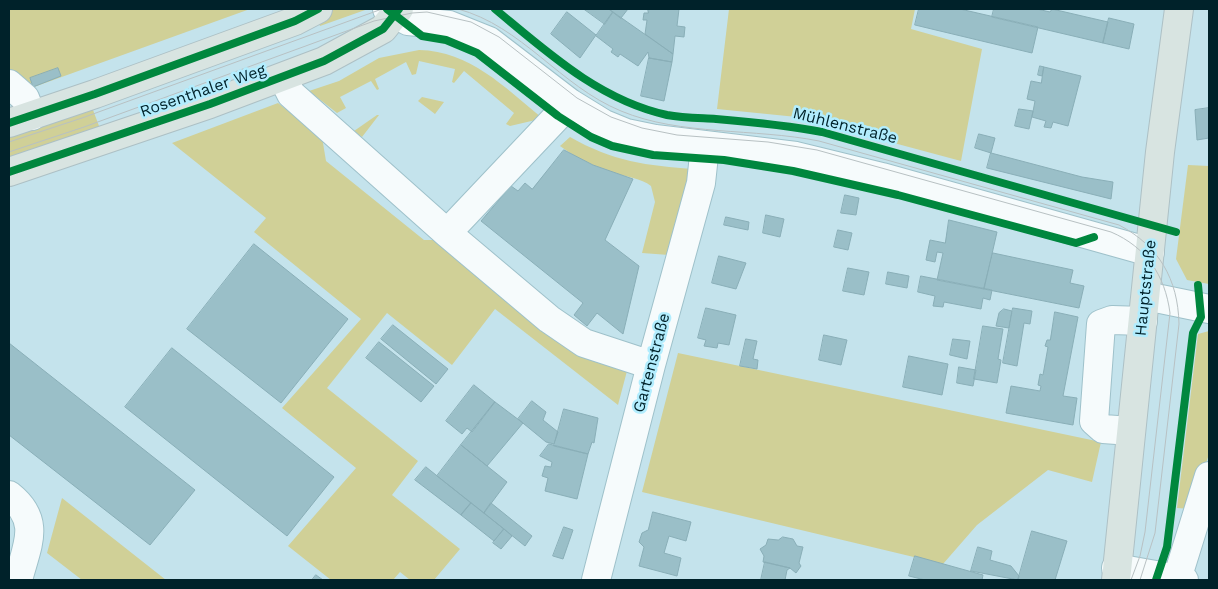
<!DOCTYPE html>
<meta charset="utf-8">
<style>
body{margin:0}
#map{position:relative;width:1218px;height:589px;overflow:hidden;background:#c4e3ec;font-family:"Work Sans",sans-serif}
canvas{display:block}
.frame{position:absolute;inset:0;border:10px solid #00222a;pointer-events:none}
</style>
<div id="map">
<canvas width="1218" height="589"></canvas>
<div class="frame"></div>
</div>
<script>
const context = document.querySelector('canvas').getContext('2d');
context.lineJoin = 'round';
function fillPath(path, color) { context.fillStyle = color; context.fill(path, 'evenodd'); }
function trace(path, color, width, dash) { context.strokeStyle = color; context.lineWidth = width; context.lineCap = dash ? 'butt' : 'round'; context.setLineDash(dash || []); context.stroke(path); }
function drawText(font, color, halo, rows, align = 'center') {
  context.font = font + ' "Work Sans",sans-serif'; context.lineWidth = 5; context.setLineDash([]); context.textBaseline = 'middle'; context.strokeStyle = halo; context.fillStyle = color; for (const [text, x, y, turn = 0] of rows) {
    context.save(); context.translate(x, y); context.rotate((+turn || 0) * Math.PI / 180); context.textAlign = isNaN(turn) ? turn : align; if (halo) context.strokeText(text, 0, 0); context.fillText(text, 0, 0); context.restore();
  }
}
const green = new Path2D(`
 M9,9H250L9,96Z
 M330,9H368L320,26L316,17Z
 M729,9H915L911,29L982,49L961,161L797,117L717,109Z
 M419,50C470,51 504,87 541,117L540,119L510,126L506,124L514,113L464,71L454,83L452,82L455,69L419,61L416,74L412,75L406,62L375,79L379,89L377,90L371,81L340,97L346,108L337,113L309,91L339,81L379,58Z
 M422,97L444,102L435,114L418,101Z
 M90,102L102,134L9,166V129Z
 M278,103L322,137L326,161L424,240H435L627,371L618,405L495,309L452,365L387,313L327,388L418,461L392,495L460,549L434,580H410L400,572L393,580H331L288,546L356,468L282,408L361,319L254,232L266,218L172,143Z
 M377,115H379L362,137L354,131Z
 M570,137C612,161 647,166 695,169L669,255L642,253L655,202L651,186C641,178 626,177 614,173C595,167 576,158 560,146Z
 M1188,165L1209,166V284L1187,280L1176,259Z
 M1209,331V454L1191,509L1177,508L1198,334Z
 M678,353L1101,442L1092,482L1048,470L977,525L943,564L642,492Z
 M62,498L166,580H82L47,553Z`);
const building = new Path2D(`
 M584,9H609L613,12L605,24Z
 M609,9H628L621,18Z
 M648,9H679L677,26L685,27L684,37L675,36L673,54L645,34L647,20H643L644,13H648Z
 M919,9H960L1038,27L1032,53L915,25Z
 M994,9H1037L1050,12L1052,9L1108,22L1103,43L992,17Z
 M567,12L596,35L580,58L551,34Z
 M613,12L673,54L672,62L649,58L648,52L638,66L620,54L618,57L611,52L613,49L596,36Z
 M1109,18L1134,24L1129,49L1103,43Z
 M649,58L672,62L664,101L641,96Z
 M1040,66L1044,67L1042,76L1038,75Z
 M1044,67L1081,76L1068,126L1053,122L1051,128L1044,127L1046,121L1032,117L1035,101L1027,99L1031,81L1041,83Z
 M58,68L61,76L33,87L30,78Z
 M1209,108V138L1197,140L1195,110Z
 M1019,109L1033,111L1029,129L1015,126Z
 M979,134L995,138L991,153L975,148Z
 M564,150L593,165L633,179L605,240L639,266L623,334L597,313L587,326L574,315L583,303L481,221L511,186L518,191L525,183L532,189Z
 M991,153L1082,177L1113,182L1111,199L987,168Z
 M845,195L859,198L856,215L841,213Z
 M766,215L784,219L780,237L763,233Z
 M726,217L749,222L748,230L724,225Z
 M949,220L997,232L984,289L937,280L943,253L937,252L935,262L926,260L930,240L945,243Z
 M838,230L852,233L848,250L834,247Z
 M254,244L348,319L281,403L187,329Z
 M993,253L1073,270L1070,283L1084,286L1079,308L984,289Z
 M719,256L746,263L736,289L712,283Z
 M848,268L869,272L864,295L843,291Z
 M888,272L909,276L907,288L886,284Z
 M921,276L992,290L990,300L983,298L981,309L944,302L943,307L933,306L935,296L918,292Z
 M706,308L736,315L729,345L718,343L717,348L704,346L706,340L698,338Z
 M1013,308L1032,311L1030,324L1024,323L1017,366L1003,363Z
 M1004,309L1012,311L1009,328L996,326L999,313Z
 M1055,312L1078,317L1063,396L1077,398L1073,425L1006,413L1011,386L1040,391L1041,386L1038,385L1040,374L1043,375L1048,347L1045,346L1047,340H1050Z
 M393,325L448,369L436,384L381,339Z
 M983,326L1003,329L998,359L1001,360L997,383L974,379Z
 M824,335L847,340L841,365L819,360Z
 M746,339L757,341L753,359L758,360L757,369L740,366Z
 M953,339L970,341L967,359L950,355Z
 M379,342L434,386L421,402L366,358Z
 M9,343L195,490L150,545L9,435Z
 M172,348L334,477L287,536L125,407Z
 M909,356L948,364L942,395L903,387Z
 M959,367L976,370L973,386L957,383Z
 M474,385L495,402L472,432L467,428L462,434L446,421Z
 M532,401L546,412L543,420L558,432L554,444L546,442L518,419Z
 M495,402L523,423L487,466L461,445Z
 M564,409L598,418L594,443L592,442L588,454L554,446Z
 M549,444L588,454L577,499L545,491L548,478L542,476L545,466L551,467L552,462L540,456Z
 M461,445L507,482L484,513L437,476Z
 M426,467L471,503L461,515L415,480Z
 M471,503L504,529L494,541L461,515Z
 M491,503L532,536L525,546L484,513Z
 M653,512L691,522L686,541L669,536L664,553L681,558L677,576L639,566L644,547L639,542L642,533L648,530Z
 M564,527L573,530L563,559L553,556Z
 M504,529L512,536L501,549L493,543Z
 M1032,531L1067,541L1055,580H1018Z
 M783,537L793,539L797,546L803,547L799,563L801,566L796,573L790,568L763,562L764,556L760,549L766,545L768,539L778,540Z
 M978,547L992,551L990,560L1011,566L1019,576L1018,580L971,571Z
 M915,556L983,575L982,580H925L909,576Z
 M765,562L790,568L787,570L785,580H761Z
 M316,575L323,580H312Z`);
const minor = new Path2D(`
 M387,9L408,21L449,25L489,41L570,103L604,124L626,133L655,139L796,156L882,177L1150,252
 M283,78L291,94L447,233L570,103
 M9,84L25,98L32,116
 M447,233L549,319L584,343L651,365
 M1146,296L1209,309
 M1131,431L1103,429L1094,421L1101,324L1112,320L1143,321
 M9,495C42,521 27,545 18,580
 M1116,568L1184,580
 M1177,579L1209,476
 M596,580L651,365L701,183L705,146`);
const major = new Path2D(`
 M9,123L95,94L295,21L318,9
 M9,172L210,104L324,61L383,29L399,9
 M1116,580L1160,152L1179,9`);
const tram = new Path2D(`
 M458,9C522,26 560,86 621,111C681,136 754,128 819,141L1119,225C1159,246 1178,279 1179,324L1155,533L1140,580
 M9,142L82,118L382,9
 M9,152L84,127L374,21L412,13L427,12L471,22L499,37L577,98L611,117L642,128L677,135L768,142L817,150L1111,232C1146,247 1165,275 1170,313L1145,532L1140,556L1131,580`);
const cycleway = new Path2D(`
 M387,9L422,36L446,40L477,53L558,116L591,137L612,146L653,155L724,160L793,171L898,195L1076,243L1094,237
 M495,9C547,52 599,100 667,115C683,118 700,118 716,119C752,122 786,125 822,132L1176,232
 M9,123L95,94L295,21L318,9
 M9,172L210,104L324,61L383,29L399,9
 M1156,580L1167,547L1193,333L1201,317L1198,285`);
const streetNames = [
 ["Rosenthaler Weg",203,91,-19],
 ["Mühlenstraße",845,126,14],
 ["Hauptstraße",1146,288,-84],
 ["Gartenstraße",652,363,-75]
];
fillPath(green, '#d0d097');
fillPath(building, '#9abfc8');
trace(building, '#89aeb7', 1);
trace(minor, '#9ec1ca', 30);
trace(major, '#adc0c5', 30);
trace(minor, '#f6fbfc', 28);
trace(major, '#d8e4e1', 28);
trace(tram, '#b8c1c3', 1);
trace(cycleway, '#00873e', 8);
drawText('16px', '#00222a', '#b2edfe', streetNames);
</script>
